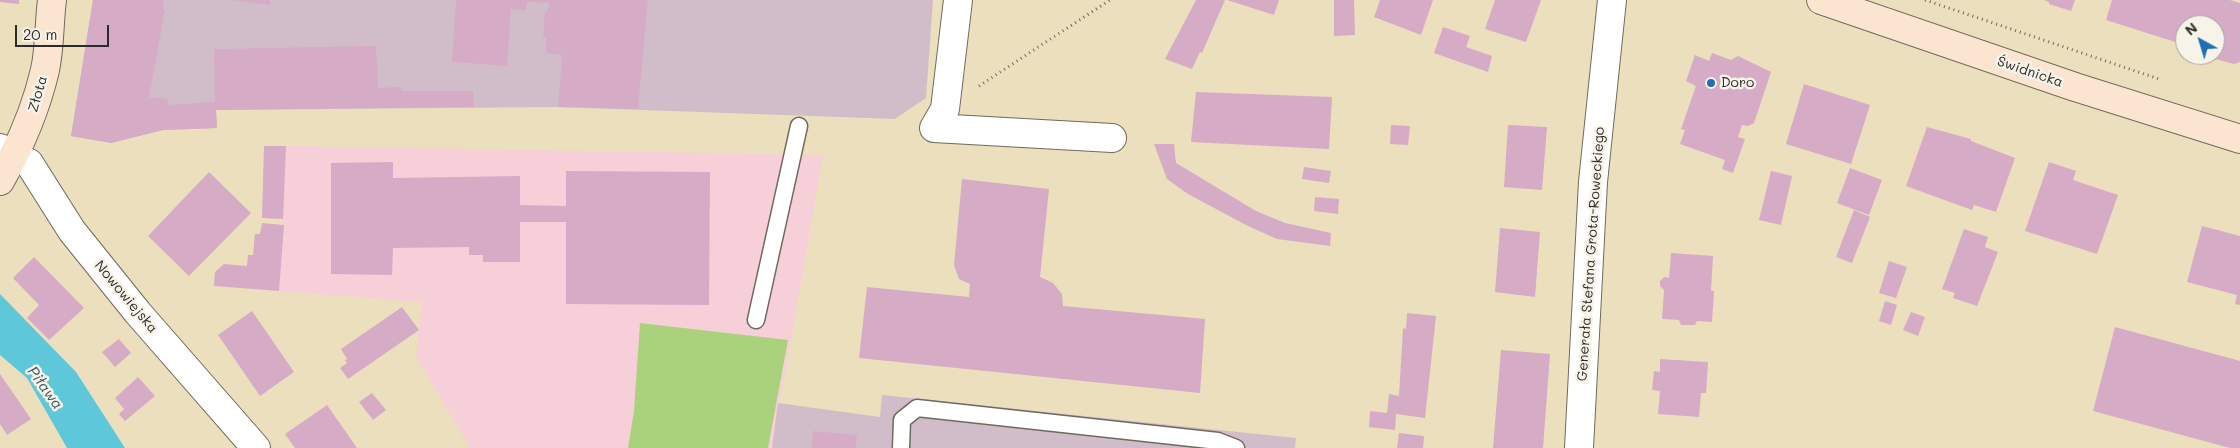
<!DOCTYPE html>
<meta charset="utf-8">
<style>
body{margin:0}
#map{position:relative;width:2240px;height:448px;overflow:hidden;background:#ecdfbd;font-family:Mali,sans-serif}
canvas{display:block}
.north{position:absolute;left:2175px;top:15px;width:50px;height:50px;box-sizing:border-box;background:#f7f3e8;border:1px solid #a5a39c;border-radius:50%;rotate:321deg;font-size:14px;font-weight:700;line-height:20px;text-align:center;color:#2b2b2b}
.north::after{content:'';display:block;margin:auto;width:18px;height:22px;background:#1f6fb2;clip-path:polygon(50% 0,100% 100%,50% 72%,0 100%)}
.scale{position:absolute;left:15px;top:25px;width:94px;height:22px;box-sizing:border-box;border:2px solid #2b2b2b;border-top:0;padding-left:6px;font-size:15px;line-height:18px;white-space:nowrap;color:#2b2b2b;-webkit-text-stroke:4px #f7f3e8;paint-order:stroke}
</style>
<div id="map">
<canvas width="2240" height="448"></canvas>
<div class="north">N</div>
<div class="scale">20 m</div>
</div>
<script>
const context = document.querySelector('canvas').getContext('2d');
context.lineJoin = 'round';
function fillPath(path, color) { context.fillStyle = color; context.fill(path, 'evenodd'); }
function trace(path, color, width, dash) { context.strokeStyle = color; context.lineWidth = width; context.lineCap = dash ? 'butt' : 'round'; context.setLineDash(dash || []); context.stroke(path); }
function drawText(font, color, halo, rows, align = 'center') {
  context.font = font + ' Mali,sans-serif'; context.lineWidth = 5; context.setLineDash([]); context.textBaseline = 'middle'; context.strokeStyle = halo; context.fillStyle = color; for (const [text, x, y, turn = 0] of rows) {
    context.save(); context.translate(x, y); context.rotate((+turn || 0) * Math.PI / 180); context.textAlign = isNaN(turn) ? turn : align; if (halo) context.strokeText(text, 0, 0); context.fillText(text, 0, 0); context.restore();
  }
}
const built = new Path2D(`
 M286,146L823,155L772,448H470L416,356L422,302L279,291Z`);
const industrial = new Path2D(`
 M93,0H933L926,98L895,119L558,107L216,110L217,128L163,130L111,143L71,136Z
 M882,395L1296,438L1295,448H772L778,403L880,417Z`);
const green = new Path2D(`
 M640,323L788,340L768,448H628L634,411Z`);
const water = new Path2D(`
 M0,294L76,372L125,448H67L27,378L0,355Z`);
const building = new Path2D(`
 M0,0H19V4L0,2Z
 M93,0H164L163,10H165L149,97L168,99L167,105L215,102L214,49L376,46L378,88L401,87V91H473L474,107L216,110L217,128L163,130L111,143L71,136Z
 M232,0H270V5Z
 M456,0H648L638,109L558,107L562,55L546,53V38L543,37L545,11H548L549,3L527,2L526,10L511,9L507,66L452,62Z
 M1196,0H1225L1202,53L1200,52L1192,69L1165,59Z
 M1227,0H1279L1274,15Z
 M1334,0H1354L1355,35L1334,36Z
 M1380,0H1433L1421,35L1374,17Z
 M1495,0H1541L1526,42L1485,29Z
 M2044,0H2075L2071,11L2049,4V2Z
 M2112,0H2230L2240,3V62L2234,64L2215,59V25H2185V45L2106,20Z
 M1443,27L1470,36L1466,47L1492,56L1488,72L1434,53Z
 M1712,53L1731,60L1738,56L1771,72L1754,123L1748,126L1742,125L1738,137L1745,139L1733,173L1722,169L1725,160L1680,144L1685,130L1681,129L1696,86L1686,81L1695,55L1709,61Z
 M1804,84L1870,105L1851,164L1786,144Z
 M1196,92L1332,97L1329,149L1191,142Z
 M1391,125L1410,126L1408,145L1390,144Z
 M1508,125L1547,127L1542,190L1504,187Z
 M1927,127L1971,139V141L2015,158L1996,212L1974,205L1972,210L1906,186Z
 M1154,144H1174L1176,163L1256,211L1285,223L1331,233L1330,246L1277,239L1248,226L1188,194L1167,179Z
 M264,146H286L283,219L262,218Z
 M393,162V178L520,176V205L566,206V171L710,172L709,305L566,304V222H520V262H483V255H469V247L393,248L392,275L331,274V163Z
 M2049,162L2076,171L2073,180L2118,195L2097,254L2025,231Z
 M1304,167L1331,171L1329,183L1302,179Z
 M1850,168L1882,180L1869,215L1837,203Z
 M1771,171L1792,176L1781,225L1759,220Z
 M209,172L251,213L189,276L148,236Z
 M962,179L1049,189L1040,277L1053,283L1062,294L1063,306L1205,319L1200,393L859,358L867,287L969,297L970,284L959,279L954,265Z
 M1315,197L1339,199L1338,214L1314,211Z
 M1854,210L1870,217L1852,263L1836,257Z
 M262,223L284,225L279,291L214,286L215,272L224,264L247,266L248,255H253L255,234H260Z
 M2202,226L2240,236V305L2235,304L2237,295L2187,282Z
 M1500,228L1540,232L1535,297L1495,292Z
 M1964,229L1988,237L1985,247L1998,252L1977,306L1953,298L1955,293L1942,289Z
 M1671,253L1713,256L1711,291H1714L1712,322L1697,321L1695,325H1681L1679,320L1662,319L1664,290L1660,286V281L1664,277L1669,278Z
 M34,257L84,308L49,340L27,318L39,305L13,278Z
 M1889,261L1907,267L1896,298L1879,293Z
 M1885,301L1897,305L1891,325L1879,321Z
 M402,307L419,330L348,379L340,368L347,363L345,360L347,359L341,349Z
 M252,311L294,372L260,396L218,335Z
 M1911,312L1925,317L1918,336L1903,330Z
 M1407,313L1436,316L1425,418L1396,414L1395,430L1369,427L1370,411L1387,413L1389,394L1399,396L1403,328L1406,329Z
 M2115,327L2240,361V448H2230L2093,411Z
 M119,339L131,353L115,367L102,352Z
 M1501,350L1550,354L1543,448H1493Z
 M1660,359L1708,362L1706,393H1701L1699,417L1658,414L1660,391L1652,390L1654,371L1660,372Z
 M0,374L31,419L7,435L0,424Z
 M138,377L155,396L125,421L119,414L124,409L115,398Z
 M372,393L386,410L373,420L359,402Z
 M327,405L357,448H295L285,434Z
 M813,431L857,435L856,448H812Z
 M1399,433L1424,436L1423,448H1397Z`);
const path = new Path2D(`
 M1925,0L2159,79
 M979,86L1110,0`);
const lane = new Path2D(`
 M756,320L799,126
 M901,448L902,420L917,408L1218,441L1236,448`);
const street = new Path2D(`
 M958,0L945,109L934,128L1112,138
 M0,148L29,163L72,231L138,313L256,448
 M1579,448L1593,182L1612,0`);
const secondary = new Path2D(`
 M1821,0L2075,87L2240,139
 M0,181C20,146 36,109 45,70C50,47 49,23 52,0`);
const markers = [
 [1711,83,5,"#1f6fb2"]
];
const streetNames = [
 ["Świdnicka",2030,72,19],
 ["Złota",38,94,-74],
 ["Generała Stefana Grota-Roweckiego",1591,254,-86],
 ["Nowowiejska",126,297,50]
];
const poiNames = [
 ["Doro",1721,83]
];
const waterNames = [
 ["Piława",45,388,54]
];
fillPath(built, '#f6cfd8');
fillPath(industrial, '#d1bdca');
fillPath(green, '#aad27d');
fillPath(water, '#5ec7da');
fillPath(building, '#d6abc6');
trace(lane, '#6f6a5e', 19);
trace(street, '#6f6a5e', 30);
trace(secondary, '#6f6a5e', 30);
trace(path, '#6f6a5e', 3, [1, 4]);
trace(lane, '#fff', 16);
trace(street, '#fff', 28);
trace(secondary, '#fce5d0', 28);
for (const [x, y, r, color] of markers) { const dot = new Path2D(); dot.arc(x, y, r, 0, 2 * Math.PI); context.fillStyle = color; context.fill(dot); trace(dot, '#f7f3e8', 2); }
drawText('14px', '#2b2b2b', '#f7f3e8', streetNames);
drawText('14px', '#2b2b2b', '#f7f3e8', poiNames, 'left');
drawText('italic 15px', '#3a5a60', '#f7f3e8', waterNames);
</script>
